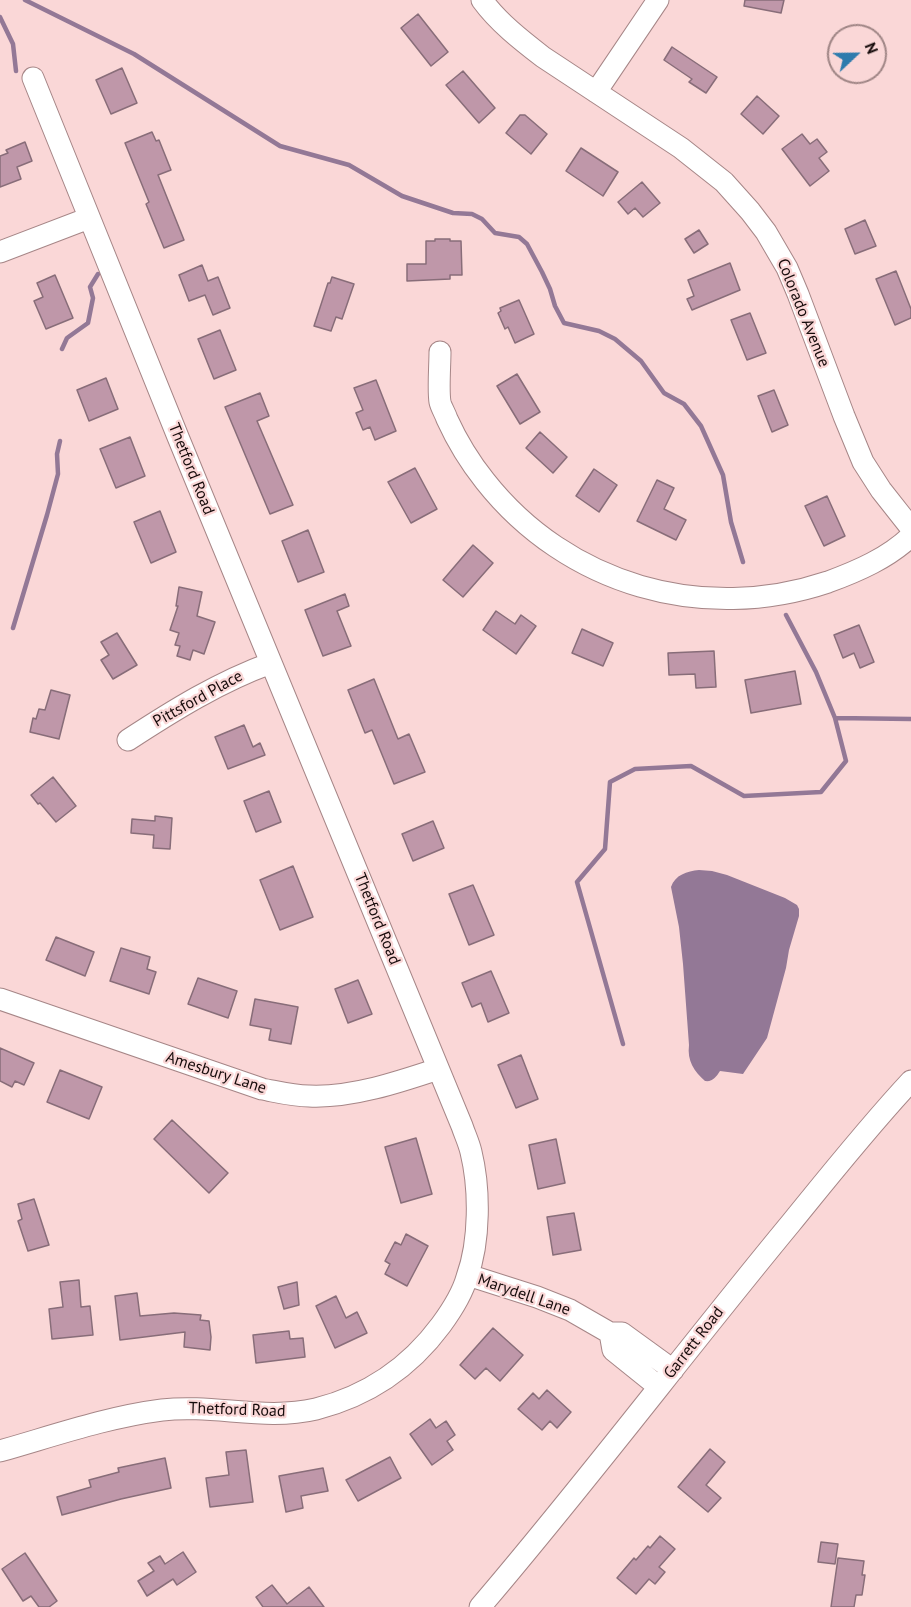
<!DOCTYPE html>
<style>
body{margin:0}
#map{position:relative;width:911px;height:1607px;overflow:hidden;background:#fad7d7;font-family:"PT Sans",sans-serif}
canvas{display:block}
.north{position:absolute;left:827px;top:24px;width:60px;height:60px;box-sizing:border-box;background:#fad7d7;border:2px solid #9f8585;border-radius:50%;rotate:68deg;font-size:16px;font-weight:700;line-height:24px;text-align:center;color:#160b0b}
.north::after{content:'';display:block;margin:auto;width:21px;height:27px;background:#2e7bad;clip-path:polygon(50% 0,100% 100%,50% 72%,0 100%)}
</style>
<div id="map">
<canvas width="911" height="1607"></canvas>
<div class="north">N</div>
</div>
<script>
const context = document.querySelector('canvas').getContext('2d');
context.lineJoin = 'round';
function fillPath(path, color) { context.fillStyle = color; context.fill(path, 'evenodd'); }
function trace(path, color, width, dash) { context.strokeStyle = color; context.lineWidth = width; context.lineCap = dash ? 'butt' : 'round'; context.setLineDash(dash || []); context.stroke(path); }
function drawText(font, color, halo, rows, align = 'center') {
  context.font = font + ' "PT Sans",sans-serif'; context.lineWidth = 4.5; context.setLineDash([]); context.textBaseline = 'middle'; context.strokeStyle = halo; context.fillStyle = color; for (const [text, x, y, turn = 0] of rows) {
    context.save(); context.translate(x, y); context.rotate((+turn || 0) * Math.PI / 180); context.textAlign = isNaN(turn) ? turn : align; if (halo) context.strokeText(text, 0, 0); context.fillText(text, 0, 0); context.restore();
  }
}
const water = new Path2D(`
 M699,870L712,871L727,875L785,898L797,905L799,909V916L789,950L786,968L767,1038L743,1074L720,1071C716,1077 713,1082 705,1081C694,1071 687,1061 689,1045L683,964L679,927L671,887C675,875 687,871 699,870Z`);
const stream = new Path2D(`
 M25,0L134,54L280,146L349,165L402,196L453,213L472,214L482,219L495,233L519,237L527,244L542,272L550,289L555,306L564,323L599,331L615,339L641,361L664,393L684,404L701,426L723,475L731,522L743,562
 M0,17L13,44L16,71
 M62,349L67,338L88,323L93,298L90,287L98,274
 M13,628L47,515L58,474L57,454L60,441
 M835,718L911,719
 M623,1044L577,882L605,849L610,782L635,769L691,766L744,796L821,792L846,761L835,718L816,672L786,615`);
const building = new Path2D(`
 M745,0H784L781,13L744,6Z
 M418,14L448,52L431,66L401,28Z
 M672,47L717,77L706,93L689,82L692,79L664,60Z
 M122,68L137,103L111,114L96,80Z
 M463,71L495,108L479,123L446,85Z
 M757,96L779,116L763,134L741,114Z
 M520,115H525L547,134L531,154L506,133Z
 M152,132L156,141L159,140L171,170L158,175L184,240L164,248L146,204L149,202L125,143Z
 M802,134L810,144L817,139L827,152L819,158L829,171L810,186L782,149Z
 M25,142L32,161L17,167L21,179L0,187V156L8,153L6,150Z
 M581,148L618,172L603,196L566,171Z
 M642,182L660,203L643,217L635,208L628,214L618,202Z
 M865,220L876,246L855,254L845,229Z
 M699,230L708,244L694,253L685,239Z
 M435,239H450V241H461L462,275H450V279L407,281V264H426V241H435Z
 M730,263L740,290L692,310L687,299L694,296L688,280Z
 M202,265L208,281L218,277L230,308L213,315L205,295L189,301L179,275Z
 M896,271L911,309V318L895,325L876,279Z
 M55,275L73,318L46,329L34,301L43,297L37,283Z
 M332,277L354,284L342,319L336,317L331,331L314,326L328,283H330Z
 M519,300L534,334L515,343L508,327L505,329L498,313L501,311L500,308Z
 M750,313L766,353L747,360L731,320Z
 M220,330L236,370L214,379L198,339Z
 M517,374L540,412L520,424L497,386Z
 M106,378L118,409L89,421L77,390Z
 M376,380L396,431L375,440L370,427L363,430L356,413L363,410L354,388Z
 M774,390L788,425L772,432L758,396Z
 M260,393L269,416L257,421L293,505L270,514L225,407Z
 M540,432L567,457L553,473L526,448Z
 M130,437L145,476L116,488L100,449Z
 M415,468L437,509L411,523L388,482Z
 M594,469L617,485L599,512L576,496Z
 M657,480L674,488L664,509L686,520L676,540L637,521Z
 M827,496L845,536L824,546L805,506Z
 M160,511L176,552L151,563L134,522Z
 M308,530L324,572L298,582L282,541Z
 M473,545L493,563L463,597L443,580Z
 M179,587L202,592L197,616L215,622L204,654L193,650L190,660L177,656L180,646L175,645L179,633L170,630L178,606H176Z
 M345,594L349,606L337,611L351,646L323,656L305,610Z
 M496,611L515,624L521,615L536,626L516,654L483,630Z
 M859,625L874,662L860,668L854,653L843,658L834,635Z
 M582,629L613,643L603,666L572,653Z
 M117,633L137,665L113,679L101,660L109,655L101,642Z
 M714,651L716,687L696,688L695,674L669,675L668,653Z
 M795,671L801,704L751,713L745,680Z
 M374,679L398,739L409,734L425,772L394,784L372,730L365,733L348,690Z
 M51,690L70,695L59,739L30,732L33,718L36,719L39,709L45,710Z
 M244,725L253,747L260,743L265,755L228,769L215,737Z
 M53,777L76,806L56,822L40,803L38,804L31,795Z
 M269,791L281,822L256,832L244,801Z
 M155,816L172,818L170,849L153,848L154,835L131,833L132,819L155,821Z
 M433,821L444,848L413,861L402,834Z
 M293,866L313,917L280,930L260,880Z
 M473,885L494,935L469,945L449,894Z
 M56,937L94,952L85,976L46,960Z
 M121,948L150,957L147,969L156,972L149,994L110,981Z
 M491,971L509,1013L488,1022L481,1003L472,1007L462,983Z
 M198,978L237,991L228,1018L188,1004Z
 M358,980L372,1014L348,1023L335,989Z
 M255,999L298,1007L291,1044L269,1040L271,1029L250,1025Z
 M0,1048L34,1063L24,1085L15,1081L12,1087L0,1081Z
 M521,1055L538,1099L516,1108L498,1065Z
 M60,1070L102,1087L89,1119L47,1102Z
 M172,1120L228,1173L209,1193L154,1139Z
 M416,1138L432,1194L401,1203L385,1147Z
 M556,1139L565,1183L538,1189L529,1145Z
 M34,1199L49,1245L28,1251L18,1221L22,1219L18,1204Z
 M574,1213L581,1250L553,1255L547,1217Z
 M406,1234L428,1246L407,1286L385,1274L390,1264L385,1261L395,1242L401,1245Z
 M79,1280L81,1307L90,1306L93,1335L52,1339L49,1309L63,1307L60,1282Z
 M297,1282L299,1305L284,1309L278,1287Z
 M137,1293L140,1316L174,1313L201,1315L200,1320L209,1321L211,1337L210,1350L184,1347L185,1332L120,1340L115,1296Z
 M336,1296L346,1318L357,1312L367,1333L335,1348L316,1306Z
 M493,1328L523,1355L500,1381L486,1368L475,1379L460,1365Z
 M289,1331L290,1339L303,1338L305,1357L256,1363L253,1335Z
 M547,1390L571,1412L557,1428L550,1421L542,1430L518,1409L533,1393L539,1399Z
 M430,1419L436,1428L446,1421L455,1435L447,1441L453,1450L432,1465L410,1434Z
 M710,1449L725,1462L706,1485L721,1498L708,1512L678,1487Z
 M246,1450L253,1502L210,1507L206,1478L229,1475L226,1452Z
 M390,1457L401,1478L358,1501L346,1480Z
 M165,1458L171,1488L121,1499L62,1515L57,1497L91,1487L89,1480L119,1472L118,1468Z
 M323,1468L328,1491L301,1496L303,1508L286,1512L279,1476Z
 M660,1536L675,1549L659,1567L665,1572L655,1584L649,1579L636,1594L617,1578L634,1558L636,1560L648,1546L650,1548Z
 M821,1542L838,1544L835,1564L818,1562Z
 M183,1552L196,1572L177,1585L173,1579L147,1596L138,1581L154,1571L148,1563L160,1556L165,1564Z
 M25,1553L57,1601L49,1607H39L31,1596L23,1601L2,1569Z
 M838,1558L864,1561L862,1575H865L862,1595H856L854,1607H831Z
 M272,1585L287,1604L309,1587L324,1607H263L256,1597Z`);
const minor = new Path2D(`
 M482,0C498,22 521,40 543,57L681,148L724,182L750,211L766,232L787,268L798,294L844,416L863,462L881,490L911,528
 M596,92L658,0
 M0,252L89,218
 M440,352C440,365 438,390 440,402C441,407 445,413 447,419C457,441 469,461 485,481C567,585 703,624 828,582C858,571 888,558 911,536
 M128,740C174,710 219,682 271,663
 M0,999L262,1089C278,1092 293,1096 309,1096C351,1098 399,1082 438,1069
 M468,1275L537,1297L570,1310L610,1333H622L673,1370
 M610,1333L613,1350L659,1387
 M0,1451C53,1436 107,1417 162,1410C214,1404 265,1421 316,1409C367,1396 410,1367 441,1325C452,1310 462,1295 467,1277C480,1241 480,1189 471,1152C469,1143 465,1135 462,1126L178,437L33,78
 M480,1607C587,1482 686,1350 791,1223C830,1175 869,1126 911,1081`);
const streetNames = [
 ["Colorado Avenue",803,313,68],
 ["Thetford Road",191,469,68],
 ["Pittsford Place",198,699,-29],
 ["Thetford Road",377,919,68],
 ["Amesbury Lane",216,1073,18],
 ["Marydell Lane",524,1295,19],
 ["Garrett Road",694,1343,-52],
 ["Thetford Road",237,1410,2]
];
fillPath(water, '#937896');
trace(stream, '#937896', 4.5);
fillPath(building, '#bf97a9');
trace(building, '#886d79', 1.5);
trace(minor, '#a68687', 23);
trace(minor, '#fff', 21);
drawText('16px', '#160b0b', '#fad7d7', streetNames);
</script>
